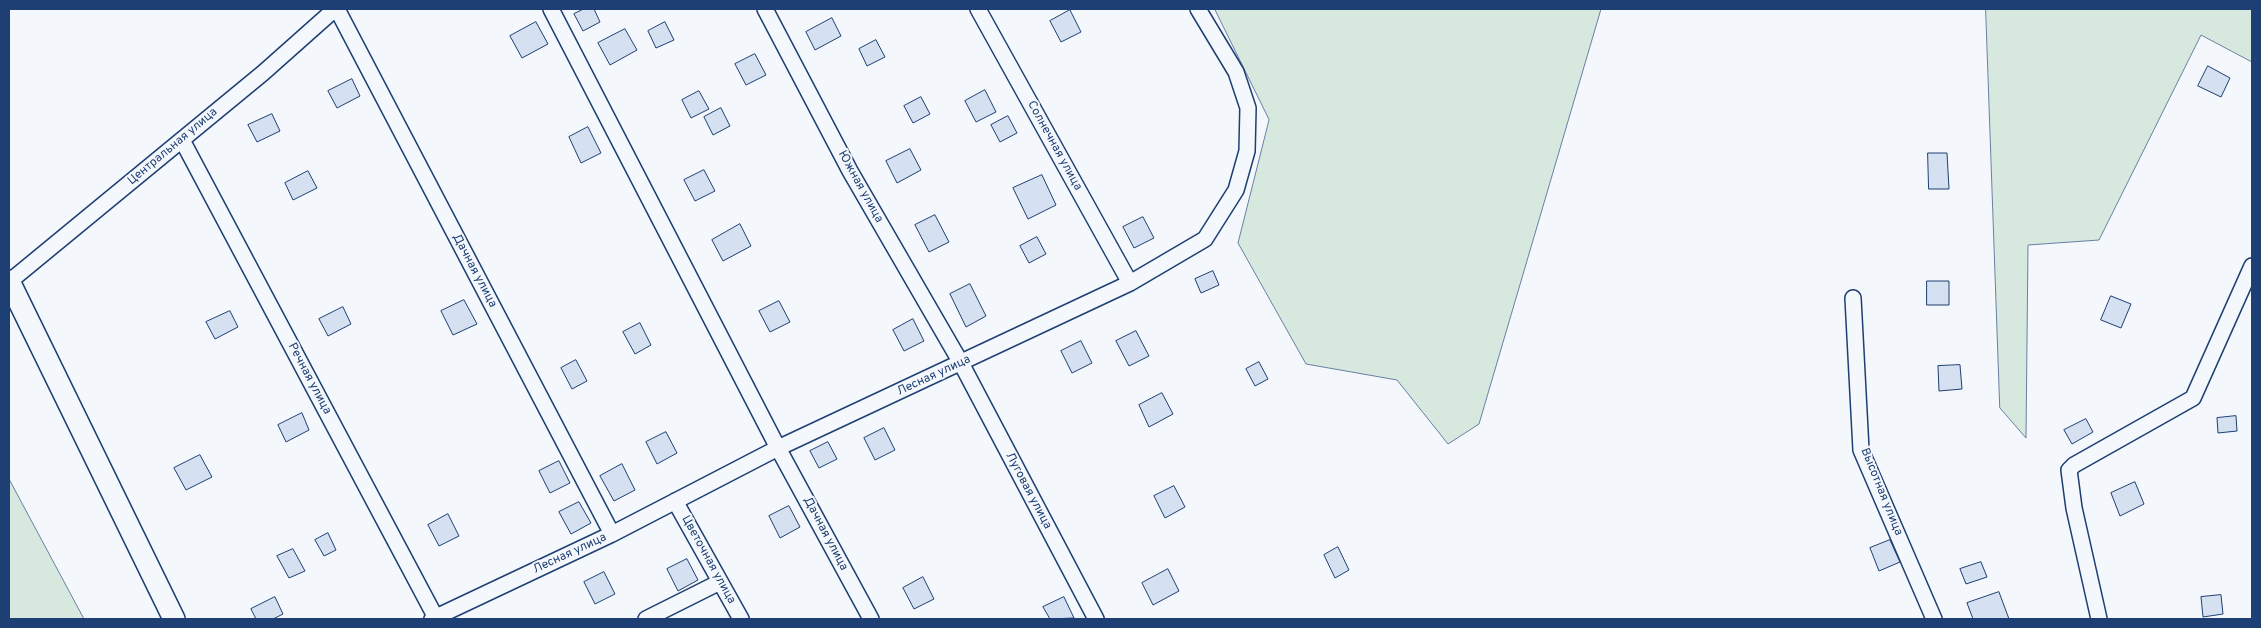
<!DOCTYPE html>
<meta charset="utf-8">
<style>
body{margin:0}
#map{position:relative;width:2261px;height:628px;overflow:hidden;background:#f4f7fb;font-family:Overpass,sans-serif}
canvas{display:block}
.frame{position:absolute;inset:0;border:10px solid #1d3f73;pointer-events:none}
</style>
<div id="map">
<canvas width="2261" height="628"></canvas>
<div class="frame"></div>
</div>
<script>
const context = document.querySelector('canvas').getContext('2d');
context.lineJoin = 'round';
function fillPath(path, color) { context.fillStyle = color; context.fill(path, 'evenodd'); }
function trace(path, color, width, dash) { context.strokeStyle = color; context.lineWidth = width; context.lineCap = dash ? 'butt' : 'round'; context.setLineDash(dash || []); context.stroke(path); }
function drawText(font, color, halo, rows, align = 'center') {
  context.font = font + ' Overpass,sans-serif'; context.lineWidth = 4; context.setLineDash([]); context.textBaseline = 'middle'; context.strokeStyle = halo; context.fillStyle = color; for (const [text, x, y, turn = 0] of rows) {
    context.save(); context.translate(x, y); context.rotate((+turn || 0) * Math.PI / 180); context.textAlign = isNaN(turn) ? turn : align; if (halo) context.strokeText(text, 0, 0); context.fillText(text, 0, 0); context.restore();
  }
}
const green = new Path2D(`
 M1215,9H1601L1479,424L1448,444L1397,380L1306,364L1238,243L1269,120Z
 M1986,9H2252V62L2201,35L2099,240L2028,245L2026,438L2000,408Z
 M9,479L84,619H9Z`);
const building = new Path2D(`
 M584,9H594L600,22L583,31L574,14Z
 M1070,10L1081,32L1061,42L1050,21Z
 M832,18L841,36L815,50L806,32Z
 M536,22L548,44L522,58L510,36Z
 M665,22L674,40L656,48L648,31Z
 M625,29L637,50L610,65L598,43Z
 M876,40L885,57L867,66L859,49Z
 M755,54L766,75L746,85L735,64Z
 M2208,66L2230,78L2221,97L2198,86Z
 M352,79L360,96L337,108L328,91Z
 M985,90L996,112L976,122L965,101Z
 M699,91L709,109L691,118L682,100Z
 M921,97L930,114L913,123L904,106Z
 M721,108L730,126L713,135L704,117Z
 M272,114L280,131L257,142L248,125Z
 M1008,116L1017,133L1000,142L991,125Z
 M588,127L601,153L581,163L569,137Z
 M910,149L921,170L897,183L886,161Z
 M1928,153H1947L1949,189H1929Z
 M704,170L715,191L695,201L684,180Z
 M308,171L317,188L293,200L285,183Z
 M1042,175L1056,205L1028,219L1013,188Z
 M935,215L949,242L929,252L915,225Z
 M1143,217L1154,238L1134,248L1123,227Z
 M740,224L751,246L723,261L712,240Z
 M1037,237L1046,254L1029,263L1020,246Z
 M1213,271L1219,285L1201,293L1195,279Z
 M1927,281H1949V305H1927Z
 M970,284L986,316L966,327L950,294Z
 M2111,296L2131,304L2121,328L2101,320Z
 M464,300L477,324L453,335L441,311Z
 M779,301L790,322L770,332L759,311Z
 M343,307L351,324L328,336L319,319Z
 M230,311L238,327L215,339L206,322Z
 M913,319L924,341L904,351L893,330Z
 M640,323L651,345L635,354L623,332Z
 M1136,331L1149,356L1129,366L1116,341Z
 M1081,341L1092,363L1072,373L1061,351Z
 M576,360L587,381L572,389L561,368Z
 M1259,362L1268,379L1255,386L1246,369Z
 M1960,365L1962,389L1939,391L1938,366Z
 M1162,393L1173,414L1149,427L1139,405Z
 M302,413L309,430L286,442L278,425Z
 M2236,416L2237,431L2218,433L2217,418Z
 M2086,419L2093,432L2072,444L2064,430Z
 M884,428L895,450L875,460L864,438Z
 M666,432L677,453L657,464L646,442Z
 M828,442L837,459L819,468L810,451Z
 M200,455L212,477L186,490L174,468Z
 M559,461L570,483L550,493L539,471Z
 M622,464L635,490L614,501L600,476Z
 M2135,482L2144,504L2120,516L2111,493Z
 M1174,486L1185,507L1165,518L1154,496Z
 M579,502L591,523L571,534L559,512Z
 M789,506L800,527L780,538L769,516Z
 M448,514L459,536L439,546L428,525Z
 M328,533L336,550L324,556L315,540Z
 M1890,540L1900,562L1879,571L1870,548Z
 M1338,547L1349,570L1335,578L1324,555Z
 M293,549L305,571L289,578L277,556Z
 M687,559L698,580L678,591L667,569Z
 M1981,562L1987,577L1966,584L1960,569Z
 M1168,569L1179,591L1153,605L1142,583Z
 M604,572L615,594L595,604L584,582Z
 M923,577L934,599L914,609L903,588Z
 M1999,592L2009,619H1973L1967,603Z
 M2221,595L2223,614L2203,617L2201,597Z
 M275,597L283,614L273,619H256L251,609Z
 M1064,597L1074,618L1050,619L1043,607Z`);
const street = new Path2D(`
 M337,9L612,534
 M551,9L778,448L871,619
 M765,9L850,171L961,363L1096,619
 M978,9L1130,283
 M182,140L436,618
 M9,282L263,73L335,9
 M1853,298L1861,450L1934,619
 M675,501L741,619
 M432,619L612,534L778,448L1130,283L1205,239L1236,190L1247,151L1248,108L1236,72L1198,9
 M646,619L720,582
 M2099,619L2074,508L2069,470L2074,465L2193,398L2252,266`);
const secondary = new Path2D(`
 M9,281L174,619`);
const streetNames = [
 ["Солнечная улица",1054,146,61],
 ["Центральная улица",173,147,-40],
 ["Южная улица",860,187,61],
 ["Дачная улица",474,271,62],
 ["Лесная улица",934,376,-25],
 ["Речная улица",309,379,62],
 ["Луговая улица",1028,491,62],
 ["Высотная улица",1881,492,68],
 ["Дачная улица",825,534,62],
 ["Лесная улица",570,554,-25],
 ["Цветочная улица",708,560,61]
];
fillPath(green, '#d7e8df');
trace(green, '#687fa3', 1);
fillPath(building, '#d5e0f0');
trace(building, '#1d3f73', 1);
trace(street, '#1d3f73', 18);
trace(secondary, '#1d3f73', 24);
trace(street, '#f4f7fb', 15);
trace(secondary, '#f4f7fb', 21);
drawText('12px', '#1d3f73', '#f4f7fb', streetNames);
</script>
